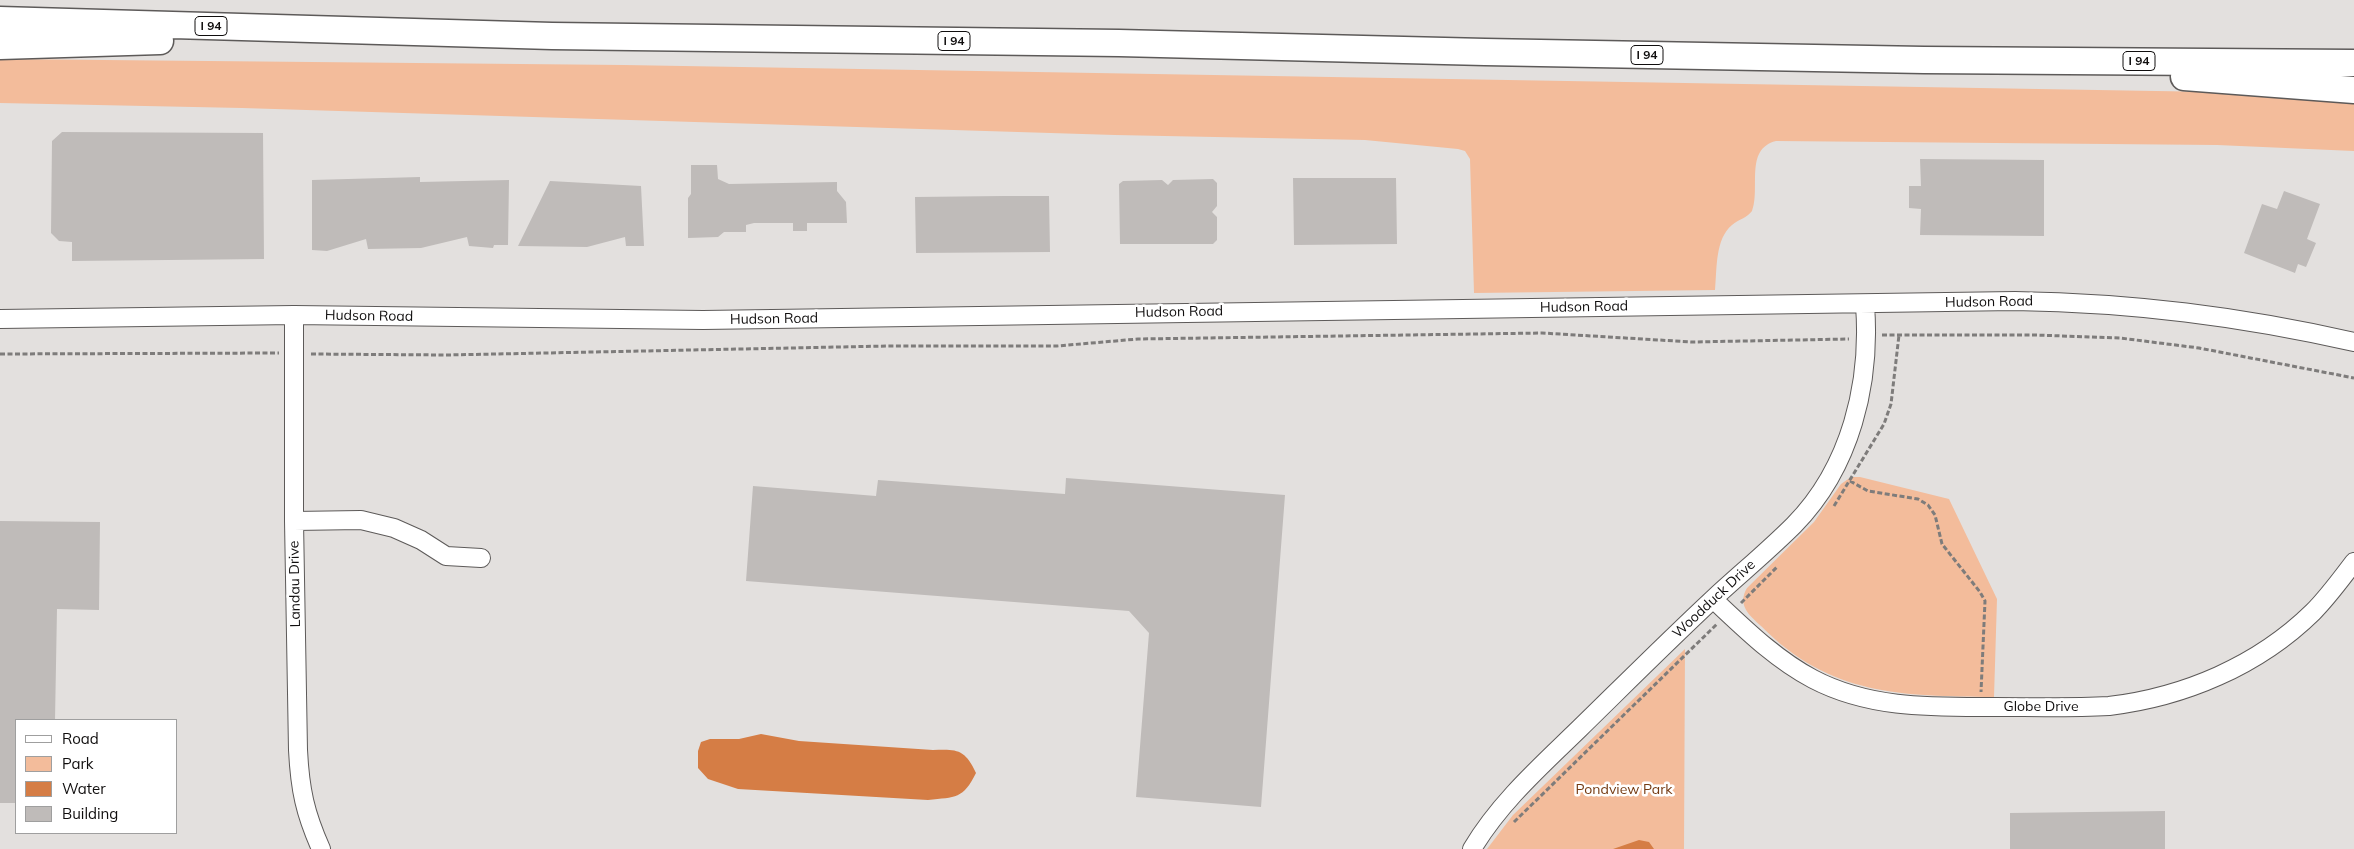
<!DOCTYPE html>
<style>
body{margin:0}
#map{position:relative;width:2354px;height:849px;overflow:hidden;background:#e3e0de;font-family:Mulish,sans-serif}
canvas{display:block}
.legend{position:absolute;left:15px;top:719px;width:162px;height:115px;box-sizing:border-box;background:#fff;border:1px solid #9f9f9f;margin:0;padding:6px 9px;list-style:none;font-size:15px;color:#100e0e}
.legend li{display:flex;align-items:center;gap:10px;height:25px}
.legend b{width:25px;border:1px solid #9f9f9f}
</style>
<div id="map">
<canvas width="2354" height="849"></canvas>
<ul class="legend">
<li><b style="height:6px;background:#fff"></b>Road</li>
<li><b style="height:14px;background:#f3bc9b"></b>Park</li>
<li><b style="height:14px;background:#d57d45"></b>Water</li>
<li><b style="height:14px;background:#bfbbb9"></b>Building</li>
</ul>
</div>
<script>
const context = document.querySelector('canvas').getContext('2d');
context.lineJoin = 'round';
function fillPath(path, color) { context.fillStyle = color; context.fill(path, 'evenodd'); }
function trace(path, color, width, dash) { context.strokeStyle = color; context.lineWidth = width; context.lineCap = dash ? 'butt' : 'round'; context.setLineDash(dash || []); context.stroke(path); }
function drawText(font, color, halo, rows, align = 'center') {
  context.font = font + ' Mulish,sans-serif'; context.lineWidth = 5; context.setLineDash([]); context.textBaseline = 'middle'; context.strokeStyle = halo; context.fillStyle = color; for (const [text, x, y, turn = 0] of rows) {
    context.save(); context.translate(x, y); context.rotate((+turn || 0) * Math.PI / 180); context.textAlign = isNaN(turn) ? turn : align; if (halo) context.strokeText(text, 0, 0); context.fillText(text, 0, 0); context.restore();
  }
}
const green = new Path2D(`
 M0,59L624,65L2215,92L2354,100V151L2217,145L1776,141C1744,149 1761,189 1752,211C1747,218 1739,219 1732,225C1715,239 1717,269 1715,290L1474,293L1470,159L1465,151L1458,149L1365,140L1115,135L242,108L0,103Z
 M1851,477H1860L1949,499L1997,599L1994,697C1902,696 1830,696 1761,626C1749,615 1737,605 1747,588L1814,522L1841,484Z
 M1685,649L1684,849H1487L1513,815Z`);
const water = new Path2D(`
 M761,734L799,741L933,750C957,749 965,749 976,773C963,799 956,797 928,800L738,789L708,779L698,768V751L701,742L710,739H739Z
 M1639,840L1649,842L1654,849H1613Z`);
const building = new Path2D(`
 M62,132L263,133L264,259L72,261V242L59,241L51,233L52,141Z
 M1920,159L2044,160V236L1920,235L1921,209L1909,208V186H1921Z
 M691,165H717L718,179L729,184L837,182V191L846,202L847,223H807V231H793V223H754L746,225V232H724L718,237L688,238V198L691,194Z
 M420,177V182L509,180L508,245H494L493,248L469,246L467,237L421,248L368,249L366,239L327,251L312,250V180Z
 M1293,178H1396L1397,244L1294,245Z
 M1213,179L1217,183V206L1212,212L1217,217V240L1213,244H1120L1119,184L1123,181L1162,180L1168,185L1173,180Z
 M550,181L641,186L644,246H626L625,237L587,247L518,246Z
 M2284,191L2320,204L2307,239L2316,243L2306,267L2298,264L2295,273L2244,253L2262,204L2277,209Z
 M1003,196H1049L1050,252L916,253L915,197Z
 M1066,478L1285,495L1261,807L1136,797L1149,633L1129,611L746,581L753,486L876,496L878,480L1065,494Z
 M0,521L100,522L99,610L57,609L55,720H16V803H0Z
 M2165,811V849H2010V813Z`);
const path = new Path2D(`
 M1882,335H2035L2120,338L2199,348L2354,378
 M0,354L279,353
 M311,354L447,355L888,346H1057L1138,339L1542,333L1692,342L1849,339
 M1850,481L1868,491L1918,499L1928,505L1935,515L1942,544L1980,592L1985,601L1981,692
 M1834,506L1884,424L1891,404L1899,335
 M1741,603L1777,567
 M1514,822L1717,624`);
const minor = new Path2D(`
 M294,315V521L298,750C300,790 305,813 321,849
 M0,319L294,315L703,320L2015,301C2133,303 2239,316 2354,342
 M294,521L361,520L394,528L421,540L446,556L481,558
 M1713,599C1744,628 1775,659 1813,679C1870,709 1933,707 1995,707C2033,707 2071,708 2109,706C2184,697 2258,666 2313,612C2328,597 2341,579 2354,562
 M1472,849C1500,802 1541,766 1580,728C1624,685 1668,641 1713,599C1740,574 1768,551 1794,525C1851,467 1871,383 1865,305`);
const highway = new Path2D(`
 M0,20L552,36L1119,43L1485,52L1924,60L2354,63
 M0,46L160,41
 M2184,77L2354,90`);
const shields = [
 [211,26,32],
 [954,41,32],
 [1647,55,32],
 [2139,61,32]
];
const shieldNames = [
 ["I 94",211,26],
 ["I 94",954,41],
 ["I 94",1647,55],
 ["I 94",2139,61]
];
const streetNames = [
 ["Hudson Road",1989,302,-1],
 ["Hudson Road",1584,307,-1],
 ["Hudson Road",1179,312,-1],
 ["Hudson Road",369,316,1],
 ["Hudson Road",774,319,-1],
 ["Landau Drive",295,584,-91],
 ["Woodduck Drive",1714,599,-43],
 ["Globe Drive",2041,707]
];
const parkNames = [
 ["Pondview Park",1624,790]
];
fillPath(green, '#f3bc9b');
fillPath(water, '#d57d45');
fillPath(building, '#bfbbb9');
trace(minor, '#5d5a59', 20);
trace(highway, '#5d5a59', 29);
trace(path, '#7e7c7b', 3, [5, 2.5]);
trace(minor, '#fff', 18);
trace(highway, '#fff', 26);
for (const [x, y, w] of shields) { const box = new Path2D(); box.roundRect(x - w / 2, y - 9.5, w, 19, 4); context.fillStyle = '#fff'; context.fill(box); trace(box, '#100e0e', 1); }
drawText('bold 12px', '#100e0e', null, shieldNames);
drawText('14px', '#100e0e', '#fff', streetNames);
drawText('14px', '#743a11', '#fff', parkNames);
</script>
